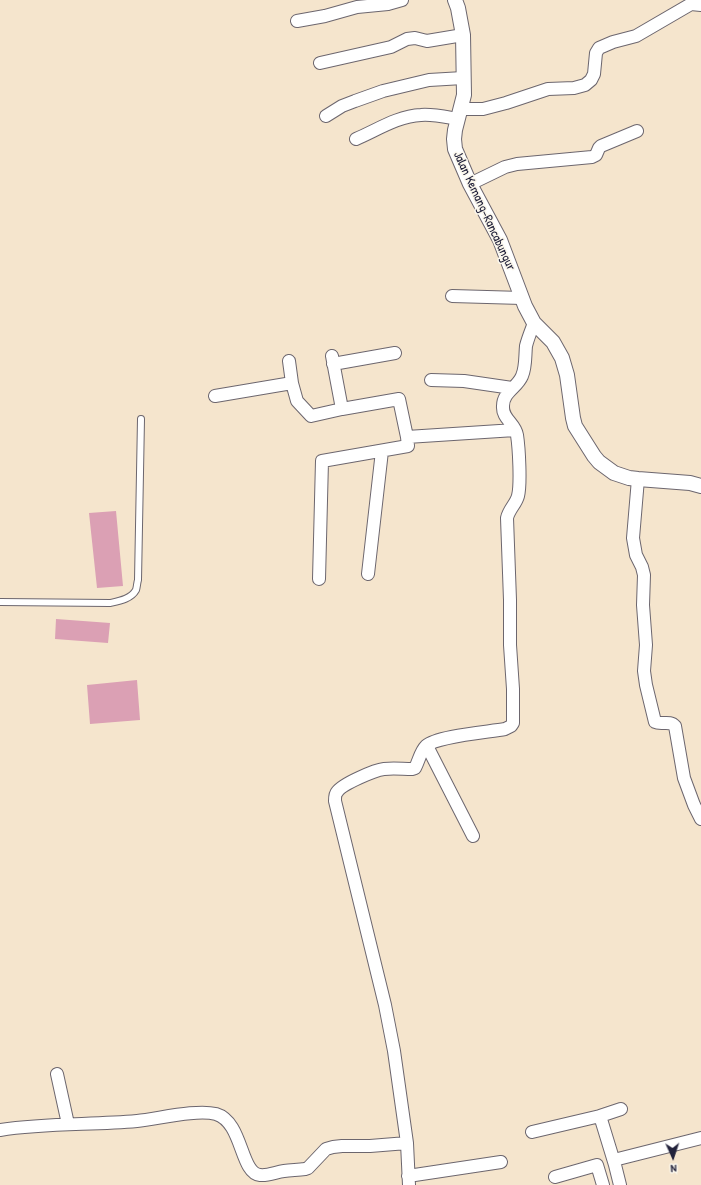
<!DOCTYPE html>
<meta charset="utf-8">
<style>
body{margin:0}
#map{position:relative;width:701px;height:1185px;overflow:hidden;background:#f5e5cd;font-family:"Patrick Hand",sans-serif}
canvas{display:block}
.north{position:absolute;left:653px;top:1137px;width:40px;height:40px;-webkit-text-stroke:3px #fbf7ec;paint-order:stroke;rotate:177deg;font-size:11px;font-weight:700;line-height:16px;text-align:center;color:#22223b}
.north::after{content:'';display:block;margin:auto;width:14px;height:18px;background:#22223b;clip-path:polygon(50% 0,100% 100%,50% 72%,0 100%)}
</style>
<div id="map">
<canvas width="701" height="1185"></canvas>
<div class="north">N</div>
</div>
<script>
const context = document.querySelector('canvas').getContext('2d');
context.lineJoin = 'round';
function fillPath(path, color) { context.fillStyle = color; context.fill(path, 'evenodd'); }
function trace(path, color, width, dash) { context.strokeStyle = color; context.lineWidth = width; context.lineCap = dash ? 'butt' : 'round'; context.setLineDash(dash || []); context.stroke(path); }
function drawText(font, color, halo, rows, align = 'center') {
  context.font = font + ' "Patrick Hand",sans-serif'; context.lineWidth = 3; context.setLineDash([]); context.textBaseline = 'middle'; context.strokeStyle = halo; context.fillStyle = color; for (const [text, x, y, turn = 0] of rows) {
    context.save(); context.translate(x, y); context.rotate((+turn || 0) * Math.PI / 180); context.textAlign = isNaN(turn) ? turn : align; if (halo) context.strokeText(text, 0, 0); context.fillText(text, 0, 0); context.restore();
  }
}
const building = new Path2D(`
 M116,511L123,586L97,588L89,513Z
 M56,619L110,623L108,643L55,639Z
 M137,680L140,720L90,724L87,685Z`);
const service = new Path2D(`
 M0,602L110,603C119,601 131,599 136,590C137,587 137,583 138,580L141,419`);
const minor = new Path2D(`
 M297,21L325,16L357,7L388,4L402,0
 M320,63L391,47L407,39L415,38L427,41L463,35
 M461,109H483L506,103L548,89L574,88L585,85L591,80L594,74L596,53L599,48L613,42L636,36L691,4L701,5
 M326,116L342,106L355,101L383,91L429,80L463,78
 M356,139C377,130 398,116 421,115C433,114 446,117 458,119
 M470,184L505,167L517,164L592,157L596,155L599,148L601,146L637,131
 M452,296L522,298
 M332,356L342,409L399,399L407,437L515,430
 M289,361L292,383L297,401L311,416L342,409
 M333,364L395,353
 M431,380L464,381L512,388
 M215,396L292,383
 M638,479L633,538L636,555L642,567L644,575L643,605L646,645L644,671L646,685L655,722C661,725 670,720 675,726L684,778L694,805L701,819
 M368,574L382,451
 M319,579L322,461L408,446L407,437
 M427,746L473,836
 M57,1074L68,1124
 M0,1130C45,1123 91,1125 137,1121C158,1119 196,1109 216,1114C243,1122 240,1173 260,1175C268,1176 276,1172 284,1171C291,1170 298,1170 305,1169L308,1168L326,1149L333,1147L342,1146H370L407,1143
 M532,1132L600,1116
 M614,1160L701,1138
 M408,1176L501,1162
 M555,1177L597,1165L603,1185
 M409,1185L407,1143L394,1051L385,1005L335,801C335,798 335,794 337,792C342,784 375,770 384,769C393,768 403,769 412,769L415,768C419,761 420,752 426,746C437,736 489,732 505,729L511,726L513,723V689L510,645V600L507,518C509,509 516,504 518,496C521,484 519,448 517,435C515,423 502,419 503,406C503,392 517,388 522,376C526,367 525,356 526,346C528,338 531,331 534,323
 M620,1185L615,1165L600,1116L621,1109`);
const tertiary = new Path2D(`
 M455,0L458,8L463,35L464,95L455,130L454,139L455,149L470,184L500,240L525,306L534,323L553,342L562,358L567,375L573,418L575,426L594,456L599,462L614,473L629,478L638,479L690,483L701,486`);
const streetNames = [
 ["Jalan Kemang–Rancabungur",484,211,65]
];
fillPath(building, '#dba0b4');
trace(service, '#6c666e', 8);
trace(minor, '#6c666e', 14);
trace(tertiary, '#6c666e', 16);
trace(service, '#fff', 6);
trace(minor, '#fff', 12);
trace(tertiary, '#fff', 14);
drawText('13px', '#22223b', '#fbf7ec', streetNames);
</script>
